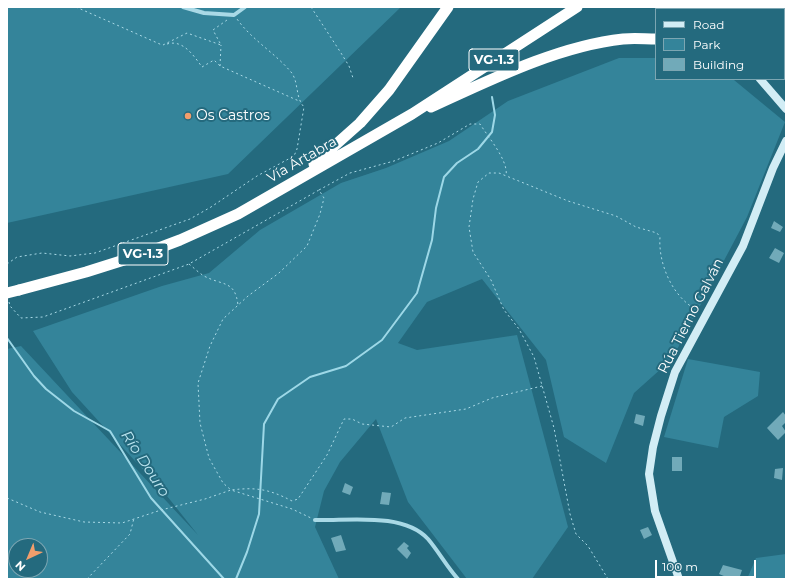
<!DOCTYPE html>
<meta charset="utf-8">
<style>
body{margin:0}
#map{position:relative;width:793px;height:586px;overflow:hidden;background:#246a7e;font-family:Montserrat,sans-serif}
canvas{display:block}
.frame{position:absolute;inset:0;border:8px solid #fff;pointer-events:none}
.legend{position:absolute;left:655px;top:8px;width:130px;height:72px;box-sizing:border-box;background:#246a7e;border:1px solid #7ca6b2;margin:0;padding:5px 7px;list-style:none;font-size:12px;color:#fff}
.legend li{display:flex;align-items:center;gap:8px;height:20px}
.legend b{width:20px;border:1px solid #7ca6b2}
.north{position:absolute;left:8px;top:538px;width:40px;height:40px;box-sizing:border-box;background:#246a7e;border:1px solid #7ca6b2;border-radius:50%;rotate:224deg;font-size:11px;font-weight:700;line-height:16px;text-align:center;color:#fff}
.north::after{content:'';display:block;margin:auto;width:14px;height:18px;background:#f19e6c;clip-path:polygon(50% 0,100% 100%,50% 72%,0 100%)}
.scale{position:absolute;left:655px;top:560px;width:101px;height:18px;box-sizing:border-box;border:2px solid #fff;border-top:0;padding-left:5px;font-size:12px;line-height:14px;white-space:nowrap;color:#fff;-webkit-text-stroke:3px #246a7e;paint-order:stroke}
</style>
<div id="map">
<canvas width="793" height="586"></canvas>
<div class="frame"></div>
<ul class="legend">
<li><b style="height:5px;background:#d2edf5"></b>Road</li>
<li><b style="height:11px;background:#34849a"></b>Park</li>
<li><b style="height:11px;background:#71aab9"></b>Building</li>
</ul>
<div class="north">N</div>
<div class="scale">100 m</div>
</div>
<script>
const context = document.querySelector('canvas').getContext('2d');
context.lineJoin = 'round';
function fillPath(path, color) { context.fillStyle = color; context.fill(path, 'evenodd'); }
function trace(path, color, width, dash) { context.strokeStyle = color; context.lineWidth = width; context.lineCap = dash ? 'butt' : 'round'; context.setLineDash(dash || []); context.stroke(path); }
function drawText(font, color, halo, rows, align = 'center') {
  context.font = font + ' Montserrat,sans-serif'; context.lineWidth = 4; context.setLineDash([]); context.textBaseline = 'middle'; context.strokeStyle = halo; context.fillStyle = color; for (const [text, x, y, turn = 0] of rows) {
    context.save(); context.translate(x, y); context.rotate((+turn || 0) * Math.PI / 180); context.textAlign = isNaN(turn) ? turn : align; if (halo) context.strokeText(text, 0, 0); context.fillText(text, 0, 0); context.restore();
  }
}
const green = new Path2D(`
 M7,7H401L228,174L7,223Z
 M619,58H656V79L734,80L785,122L747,217L672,359L634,393L606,463L564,437L546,360L482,279L427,302L398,343L417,350L517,335L568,527L532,579H467L408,502L376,419L340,462L324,491L315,527L339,579H7V349L21,346L198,535L167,496L72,392L33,331L162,286L209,273L260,230L341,183L386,168L449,141L508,101ZM16,546H40V570H16Z
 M688,359L760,372L758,396L724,417L718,448L664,437Z
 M786,554V579H747L756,558Z`);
const stream = new Path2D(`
 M7,338L34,376L46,389L74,411L110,431L151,498L224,579
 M236,579L247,552L259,514L264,424L278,399L310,377L346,366L382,340L417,293L432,240L436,208L444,177L457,163L478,149L492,132L495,115L492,97`);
const building = new Path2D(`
 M774,221L783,227L780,232L771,228Z
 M775,248L784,253L779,263L769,258Z
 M783,412L786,416V422L782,426L786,432L778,440L767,428Z
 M636,414L645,416L643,426L634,423Z
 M672,457H682V471H672Z
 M783,468L782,480L774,478L775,469Z
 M345,483L353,487L350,495L342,492Z
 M382,492L391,493L389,505L380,504Z
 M648,527L652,535L644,539L640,530Z
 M341,535L346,550L336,552L331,538Z
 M404,542L409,546L407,548L411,553L407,559L397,549Z
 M723,565L742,570L739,579H731L719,574Z`);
const path = new Path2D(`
 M76,7L162,45
 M311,7L341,53L349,66L353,78
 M167,44C183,39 194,56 202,67L214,60L220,66L299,101
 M163,45L187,33L221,45L213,30L227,20
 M220,66L221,45
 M319,190L350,173L394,161L438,143L470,124H480C488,137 509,161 506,176
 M7,264L17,257L42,253L70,256L95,253L190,219L211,207L257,176L294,156L297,149L304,107C295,97 299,82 291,72C275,53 252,40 237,19
 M189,264C194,268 199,273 204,276C223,286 235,280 238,305
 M9,302L10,306L21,318L43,317L189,264L319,190L324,198L320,214L307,246L279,273L248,296L223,319L210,346L198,383L200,423L209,458L223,483L231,490C256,487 269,489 292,501L298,499L327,455L344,419H352L362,424L391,427L405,418L466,409L492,398L542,386
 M7,498L40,512L84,522L122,523L161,510L205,499L231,490L292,509L311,518
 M87,579L130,534L134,518
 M608,579L588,546L576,534L570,514L554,428L534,357L519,329L504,310L491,280L473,252L469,227L473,199L478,182L489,173H499L568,201L616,216L636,227L657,233L660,237C658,264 673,299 699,311`);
const street = new Path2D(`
 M183,7L204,13L234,15L245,7
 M315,520C349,521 403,512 428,539C439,552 447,567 458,579`);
const secondary = new Path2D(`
 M687,7L690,9
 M760,79L786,109
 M679,579L655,511L649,474L653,447L661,416L675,372L743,246L773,168L786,141`);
const highway = new Path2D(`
 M735,9V7
 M431,107C490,80 558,46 623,39C634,38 645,39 656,39
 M314,164L360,123L389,90L448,7
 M19,290L86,272L143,254L180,240L238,214L412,114L577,7`);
const highwayBridge = new Path2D(`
 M7,293L19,290`);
const markers = [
 [188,116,4,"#f19e6c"]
];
const shields = [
 [494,60,50],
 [143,254,50]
];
const shieldNames = [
 ["VG-1.3",494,60],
 ["VG-1.3",143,254]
];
const poiNames = [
 ["Os Castros",196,116]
];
const streetNames = [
 ["Vía Ártabra",302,160,-30],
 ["Rúa Tierno Galván",691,316,-63]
];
const waterNames = [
 ["Río Douro",145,464,57]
];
fillPath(green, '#34849a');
trace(stream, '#9dd8e7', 2);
fillPath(building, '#71aab9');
trace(path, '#a9d9e6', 1, [2, 3]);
trace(street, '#a9d9e6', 4);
trace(secondary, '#d2edf5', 8);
trace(highway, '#fff', 11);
trace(highwayBridge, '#fff', 11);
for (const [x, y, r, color] of markers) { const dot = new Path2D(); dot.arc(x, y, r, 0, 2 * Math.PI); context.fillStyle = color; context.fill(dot); trace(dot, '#246a7e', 1.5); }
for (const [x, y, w] of shields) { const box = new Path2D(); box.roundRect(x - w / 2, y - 11, w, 22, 3); context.fillStyle = '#246a7e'; context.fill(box); trace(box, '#fff', 1); }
drawText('bold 13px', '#fff', null, shieldNames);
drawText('14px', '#fff', '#246a7e', poiNames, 'left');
drawText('14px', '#fff', '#246a7e', streetNames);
drawText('italic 15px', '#bce5f0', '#246a7e', waterNames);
</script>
